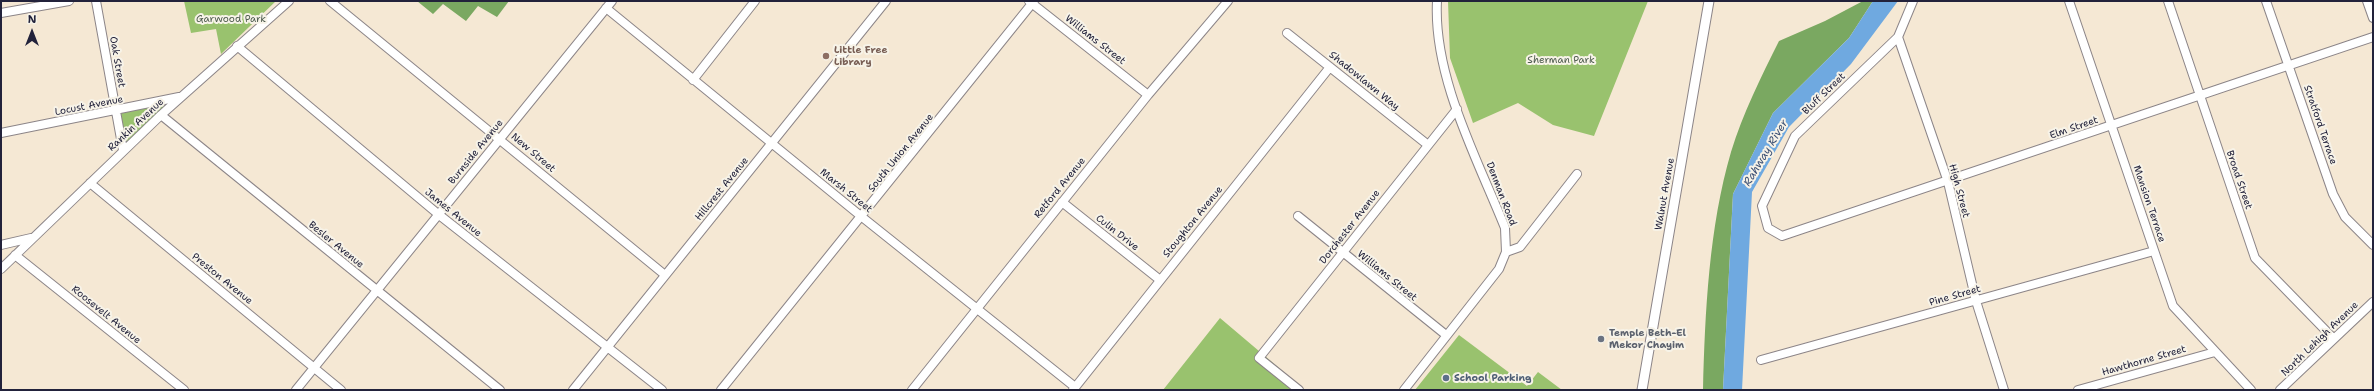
<!DOCTYPE html>
<style>
body{margin:0}
#map{position:relative;width:2374px;height:391px;overflow:hidden;background:#f5e8d4;font-family:"Shantell Sans",sans-serif}
canvas{display:block}
.frame{position:absolute;inset:0;border:2px solid #22223b;pointer-events:none}
.north{position:absolute;left:12px;top:12px;width:40px;height:40px;-webkit-text-stroke:3px #f7f3e8;paint-order:stroke;rotate:0deg;font-size:11px;font-weight:700;line-height:16px;text-align:center;color:#22223b}
.north::after{content:'';display:block;margin:auto;width:14px;height:18px;background:#22223b;clip-path:polygon(50% 0,100% 100%,50% 72%,0 100%)}
</style>
<div id="map">
<canvas width="2374" height="391"></canvas>
<div class="frame"></div>
<div class="north">N</div>
</div>
<script>
const context = document.querySelector('canvas').getContext('2d');
context.lineJoin = 'round';
function fillPath(path, color) { context.fillStyle = color; context.fill(path, 'evenodd'); }
function trace(path, color, width, dash) { context.strokeStyle = color; context.lineWidth = width; context.lineCap = dash ? 'butt' : 'round'; context.setLineDash(dash || []); context.stroke(path); }
function drawText(font, color, halo, rows, align = 'center') {
  context.font = font + ' "Shantell Sans",sans-serif'; context.lineWidth = 4; context.setLineDash([]); context.textBaseline = 'middle'; context.strokeStyle = halo; context.fillStyle = color; for (const [text, x, y, turn = 0] of rows) {
    context.save(); context.translate(x, y); context.rotate((+turn || 0) * Math.PI / 180); context.textAlign = isNaN(turn) ? turn : align; if (halo) context.strokeText(text, 0, 0); context.fillText(text, 0, 0); context.restore();
  }
}
const green = new Path2D(`
 M184,1H276L221,54L216,29L191,33Z
 M1448,1H1648L1594,136L1553,125L1518,103L1473,123L1450,58Z
 M180,97L123,150L116,111Z
 M1220,318L1305,390H1163Z
 M1459,335L1527,386L1538,372L1562,390H1415Z`);
const forest = new Path2D(`
 M417,1H509L497,17L478,6L466,21L443,4L433,14Z
 M1863,1H1873L1849,38L1773,113L1733,194L1723,390H1703C1705,312 1709,227 1731,152C1743,113 1761,77 1779,41L1825,21Z`);
const water = new Path2D(`
 M1873,1H1898L1851,64L1789,127L1752,192L1742,390H1723L1733,194L1773,113L1849,38Z`);
const minor = new Path2D(`
 M96,1L123,150
 M330,1L665,275
 M1029,1L1148,95
 M1913,1L1898,37L1948,182L1976,301L2004,390
 M2069,1L2173,306L2251,390
 M2168,1L2255,258L2334,339
 M2266,1L2333,194L2345,217L2373,245
 M2367,1L2373,18
 M606,8L862,217L1075,387
 M1,13L69,1
 M1287,33L1428,145
 M1898,37L1795,136L1762,206L1768,228L1782,236L2373,37
 M237,46L438,214L662,390
 M693,80L755,1
 M161,115L500,390
 M1,133L179,97
 M90,183L341,390
 M1062,202L1160,280
 M1298,216L1446,335
 M1,245L31,238
 M1506,252L1520,247L1577,174
 M15,255L184,390
 M1,269L161,115L289,1
 M1761,360L2154,251
 M296,390L612,1
 M573,390L886,1
 M721,390L1034,1
 M912,390L1148,95L1228,1
 M1073,390L1330,67
 M1299,390L1259,358L1457,109
 M1404,390L1499,269L1506,252L1505,228C1477,158 1433,77 1437,1
 M2078,390L2215,352
 M2280,390L2373,302`);
const tertiary = new Path2D(`
 M1642,390L1709,1`);
const markers = [
 [826,56,4,"#8d6e63"],
 [1601,339,4,"#6b7280"],
 [1446,378,4,"#5c6f8a"]
];
const parkNames = [
 ["Garwood Park",231,19],
 ["Sherman Park",1561,60]
];
const streetNames = [
 ["Williams Street",1095,40,38],
 ["Oak Street",117,62,80],
 ["Shadowlawn Way",1364,81,39],
 ["Bluff Street",1824,94,-44],
 ["Locust Avenue",89,106,-11],
 ["Rankin Avenue",136,125,-43],
 ["Stratford Terrace",2320,125,71],
 ["Elm Street",2074,128,-19],
 ["Burnside Avenue",476,152,-51],
 ["New Street",533,153,40],
 ["South Union Avenue",901,153,-51],
 ["Broad Street",2239,180,71],
 ["Retford Avenue",1060,188,-51],
 ["Hillcrest Avenue",722,189,-51],
 ["Marsh Street",846,191,39],
 ["High Street",1959,191,75],
 ["Denman Road",1501,194,69],
 ["Walnut Avenue",1665,194,-80],
 ["Mansion Terrace",2149,204,71],
 ["James Avenue",453,213,39],
 ["Stoughton Avenue",1193,222,-51],
 ["Dorchester Avenue",1350,227,-52],
 ["Culin Drive",1117,233,38],
 ["Besler Avenue",336,245,39],
 ["Williams Street",1387,276,39],
 ["Preston Avenue",222,279,39],
 ["Pine Street",1955,296,-16],
 ["Roosevelt Avenue",106,315,39],
 ["North Lehigh Avenue",2320,339,-44],
 ["Hawthorne Street",2144,361,-16]
];
const educationNames = [
 ["Little Free",834,50],
 ["Library",834,62]
];
const worshipNames = [
 ["Temple Beth-El",1609,333],
 ["Mekor Chayim",1609,345]
];
const serviceNames = [
 ["School Parking",1454,378]
];
const waterNames = [
 ["Rahway River",1766,153,-59]
];
fillPath(green, '#99c26e');
fillPath(forest, '#7aa861');
fillPath(water, '#6fa9e0');
trace(minor, '#8c8588', 10);
trace(tertiary, '#8c8588', 11);
trace(minor, '#fff', 8);
trace(tertiary, '#fff', 9);
for (const [x, y, r, color] of markers) { const dot = new Path2D(); dot.arc(x, y, r, 0, 2 * Math.PI); context.fillStyle = color; context.fill(dot); trace(dot, '#f7f3e8', 1.5); }
drawText('10px', '#4c5a4d', '#f7f3e8', parkNames);
drawText('10px', '#22223b', '#f7f3e8', streetNames);
drawText('bold 10px', '#785e54', '#f7f3e8', educationNames, 'left');
drawText('bold 10px', '#5b616d', '#f7f3e8', worshipNames, 'left');
drawText('bold 10px', '#4e5e75', '#f7f3e8', serviceNames, 'left');
drawText('italic 11px', '#3d5175', '#f7f3e8', waterNames);
</script>
